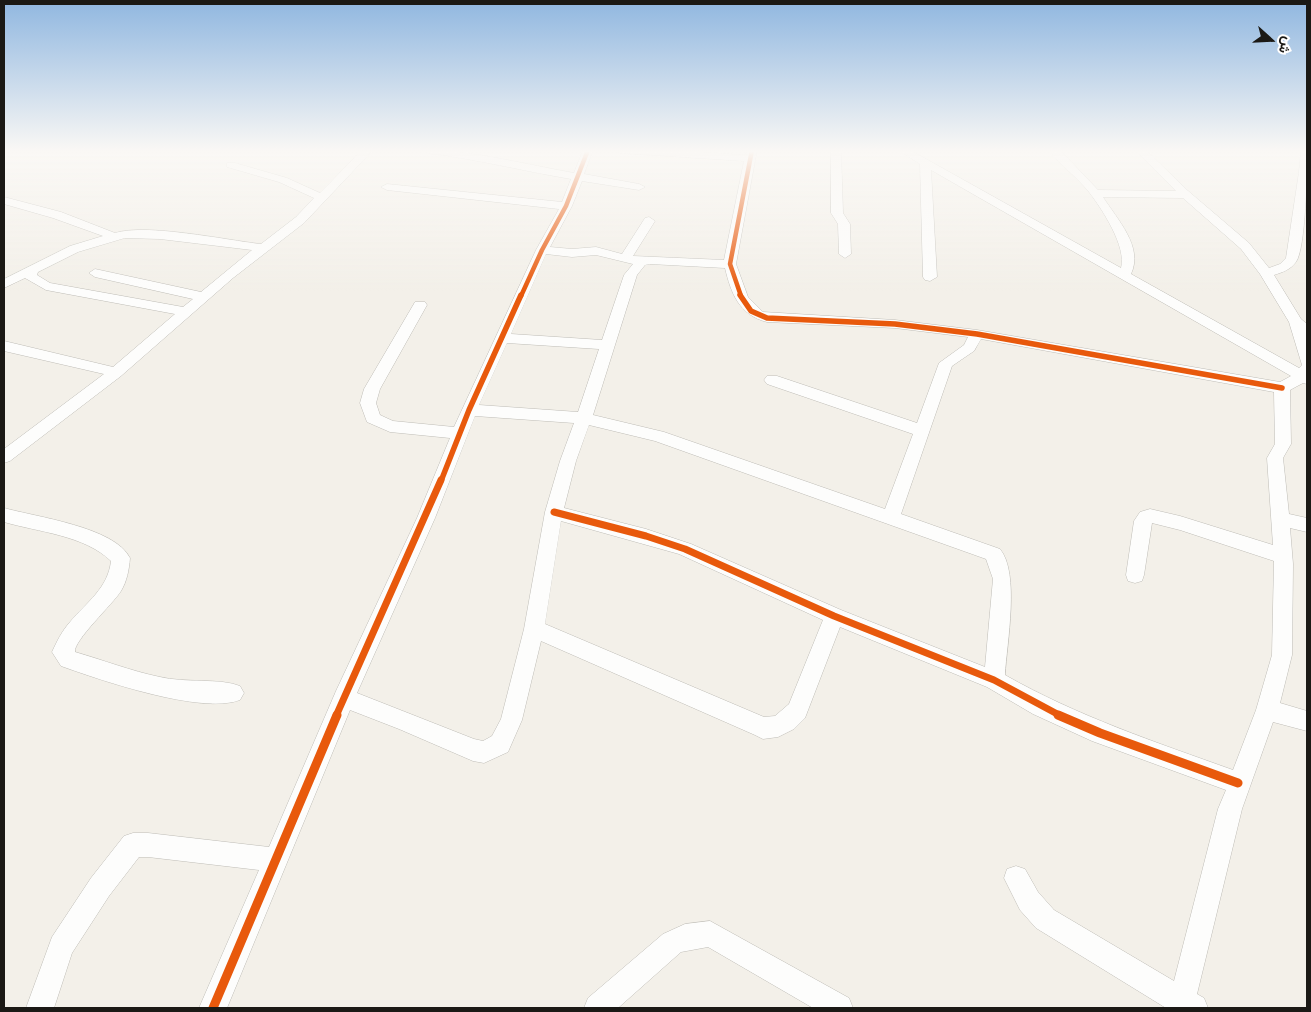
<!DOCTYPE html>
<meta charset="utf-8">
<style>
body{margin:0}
#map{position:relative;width:1311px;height:1012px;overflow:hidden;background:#f3f0e9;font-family:"Sofia Sans Condensed",Vazirmatn,sans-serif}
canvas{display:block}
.frame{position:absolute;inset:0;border:5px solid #1b1915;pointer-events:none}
.north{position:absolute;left:1246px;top:15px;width:50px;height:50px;-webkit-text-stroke:4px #fff;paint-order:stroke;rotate:110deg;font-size:14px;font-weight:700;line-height:20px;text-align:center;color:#1b1915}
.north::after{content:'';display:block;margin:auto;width:18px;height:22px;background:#1b1915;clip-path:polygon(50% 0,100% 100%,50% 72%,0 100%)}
</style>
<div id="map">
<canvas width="1311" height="1012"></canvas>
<div class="frame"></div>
<div class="north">ش</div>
</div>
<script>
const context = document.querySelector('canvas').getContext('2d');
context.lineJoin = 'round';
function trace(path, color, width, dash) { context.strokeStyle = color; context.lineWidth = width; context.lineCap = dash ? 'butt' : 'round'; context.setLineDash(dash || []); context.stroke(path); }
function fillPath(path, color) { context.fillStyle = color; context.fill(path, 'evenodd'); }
const minor = new Path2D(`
 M362,150H373L304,223L233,278L121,376L10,461L4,463V449L104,374L4,351V341L113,367L175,314L46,290L25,278L4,288V279L70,246L103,236L53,218L4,204V197L61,212L115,233C146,223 226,240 261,244L296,217L314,198L279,182L227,167V163H235L287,178L320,193ZM125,238L160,239L252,250L201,292L95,269L89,273L95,277L193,299L183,307L50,283L37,275L38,272L78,252Z
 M422,150C473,150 523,164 574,173L583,150H593L584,174L639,184L645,187L639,190L582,181L572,206L550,247L572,249L596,247L622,254L645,218L649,217L655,221L633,256L724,260L744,161L619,153L614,150H668L746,155L747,150H757L736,264L748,297L763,312L895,320L977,330L1280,382L1291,376L931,170L937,277L930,281L925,280L923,277L920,164L898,150H910L1121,268C1127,247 1102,209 1089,192C1077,177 1060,165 1049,150H1060L1098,190L1176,191L1135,150H1146L1187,190L1249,243L1269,268L1280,264L1286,258L1299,172L1301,150H1307C1307,170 1306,248 1296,262C1290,270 1283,272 1274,275L1301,319L1307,324V384L1303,383L1290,390L1291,444L1283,458L1289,514L1307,518V532L1290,528L1293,564L1292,655L1280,703L1307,711V731L1273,722L1242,809L1197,994L1204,998L1208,1008H1166L1036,928L1020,910L1004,878L1007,869L1016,866L1025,869L1038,892L1054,910L1174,981L1218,809L1226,790L1092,741L1033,714L987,687L840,627L805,718L794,729L778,737L763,739L755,735L541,641L522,720L508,752L484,763L473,761L399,729L350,710L227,1008H199L259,870L148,857H139L109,896L72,953L54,1008H26L52,937L91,878L124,836L133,833H148L269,847L336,691L417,518L450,438L390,432L367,422L360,403L364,389L415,302H425L427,305L380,389L376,403L380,415L393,421L454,427L536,250L559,209L387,190L381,187L387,184L562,202L571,179C523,171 476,159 427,153ZM1103,197L1183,198L1241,249L1260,274L1289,322L1302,365L1299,368L1131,274C1144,247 1117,219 1103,197ZM546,254L572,257L596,255L633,264L624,275L602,340L511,334ZM650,264L725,268C731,293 739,315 767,322L895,328L968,337L964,345L939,363L917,423L777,376H767L764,380L767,384L913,434L885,509L664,432L593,415L637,275L645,265ZM981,339L1274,392L1275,444L1267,458L1273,545L1180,516L1150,509L1140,512L1134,521L1126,575L1128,581L1135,583L1142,581L1144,575L1152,523L1180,530L1274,561L1272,655L1256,710L1233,770C1155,742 1077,716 1005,675C1007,643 1020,573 1000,549L901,514L952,366L974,351ZM507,343L599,349L578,412L479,405ZM475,416L574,423L560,461L545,512L524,629L501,719L492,736L483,741L474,739L357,693L435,518ZM589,425L655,441L986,559L993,579L985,667L841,610L691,544L646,529L564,508L576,461ZM561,521L679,554L823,620L789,704L775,716L764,717L545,624Z
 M831,150H841L843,213L850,224L851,254L845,258L839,254L838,224L831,213Z
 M4,508C36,517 115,527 130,558C129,570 127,581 121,591C113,604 73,641 75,652C103,660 131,671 160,677C184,683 221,678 240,686L244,693L240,700C202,715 100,680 61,666L52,652C57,641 62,631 70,622C87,602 108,588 111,561C84,535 38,532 4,522Z
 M710,921L849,998L853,1008H813L708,947L681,952L618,1008H584L588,998L663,934L685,924Z`);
const cyclewayFar3 = new Path2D(`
 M521,296L542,250L566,206L588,150
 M741,296L730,264L752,150`);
const cyclewayFar2 = new Path2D(`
 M740,295L751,311L767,318L895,324L977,334L1282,388
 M441,481L469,410L521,295`);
const cyclewayFar1 = new Path2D(`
 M554,512L646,536L685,549L834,616L994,680L1061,716
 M336,716L441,480`);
const cycleway = new Path2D(`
 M1058,715L1100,733L1238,783
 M213,1008L337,715`);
trace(minor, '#bebcb6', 1);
fillPath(minor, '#fdfdfc');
trace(cyclewayFar3, '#e8590c', 4.5);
trace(cyclewayFar2, '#e8590c', 5.5);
trace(cyclewayFar1, '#e8590c', 7);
trace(cycleway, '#e8590c', 9);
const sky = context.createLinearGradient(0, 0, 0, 291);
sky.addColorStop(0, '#90b7e0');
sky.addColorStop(0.52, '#faf8f5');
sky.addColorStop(1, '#faf8f500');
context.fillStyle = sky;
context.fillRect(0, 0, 1311, 291);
</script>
